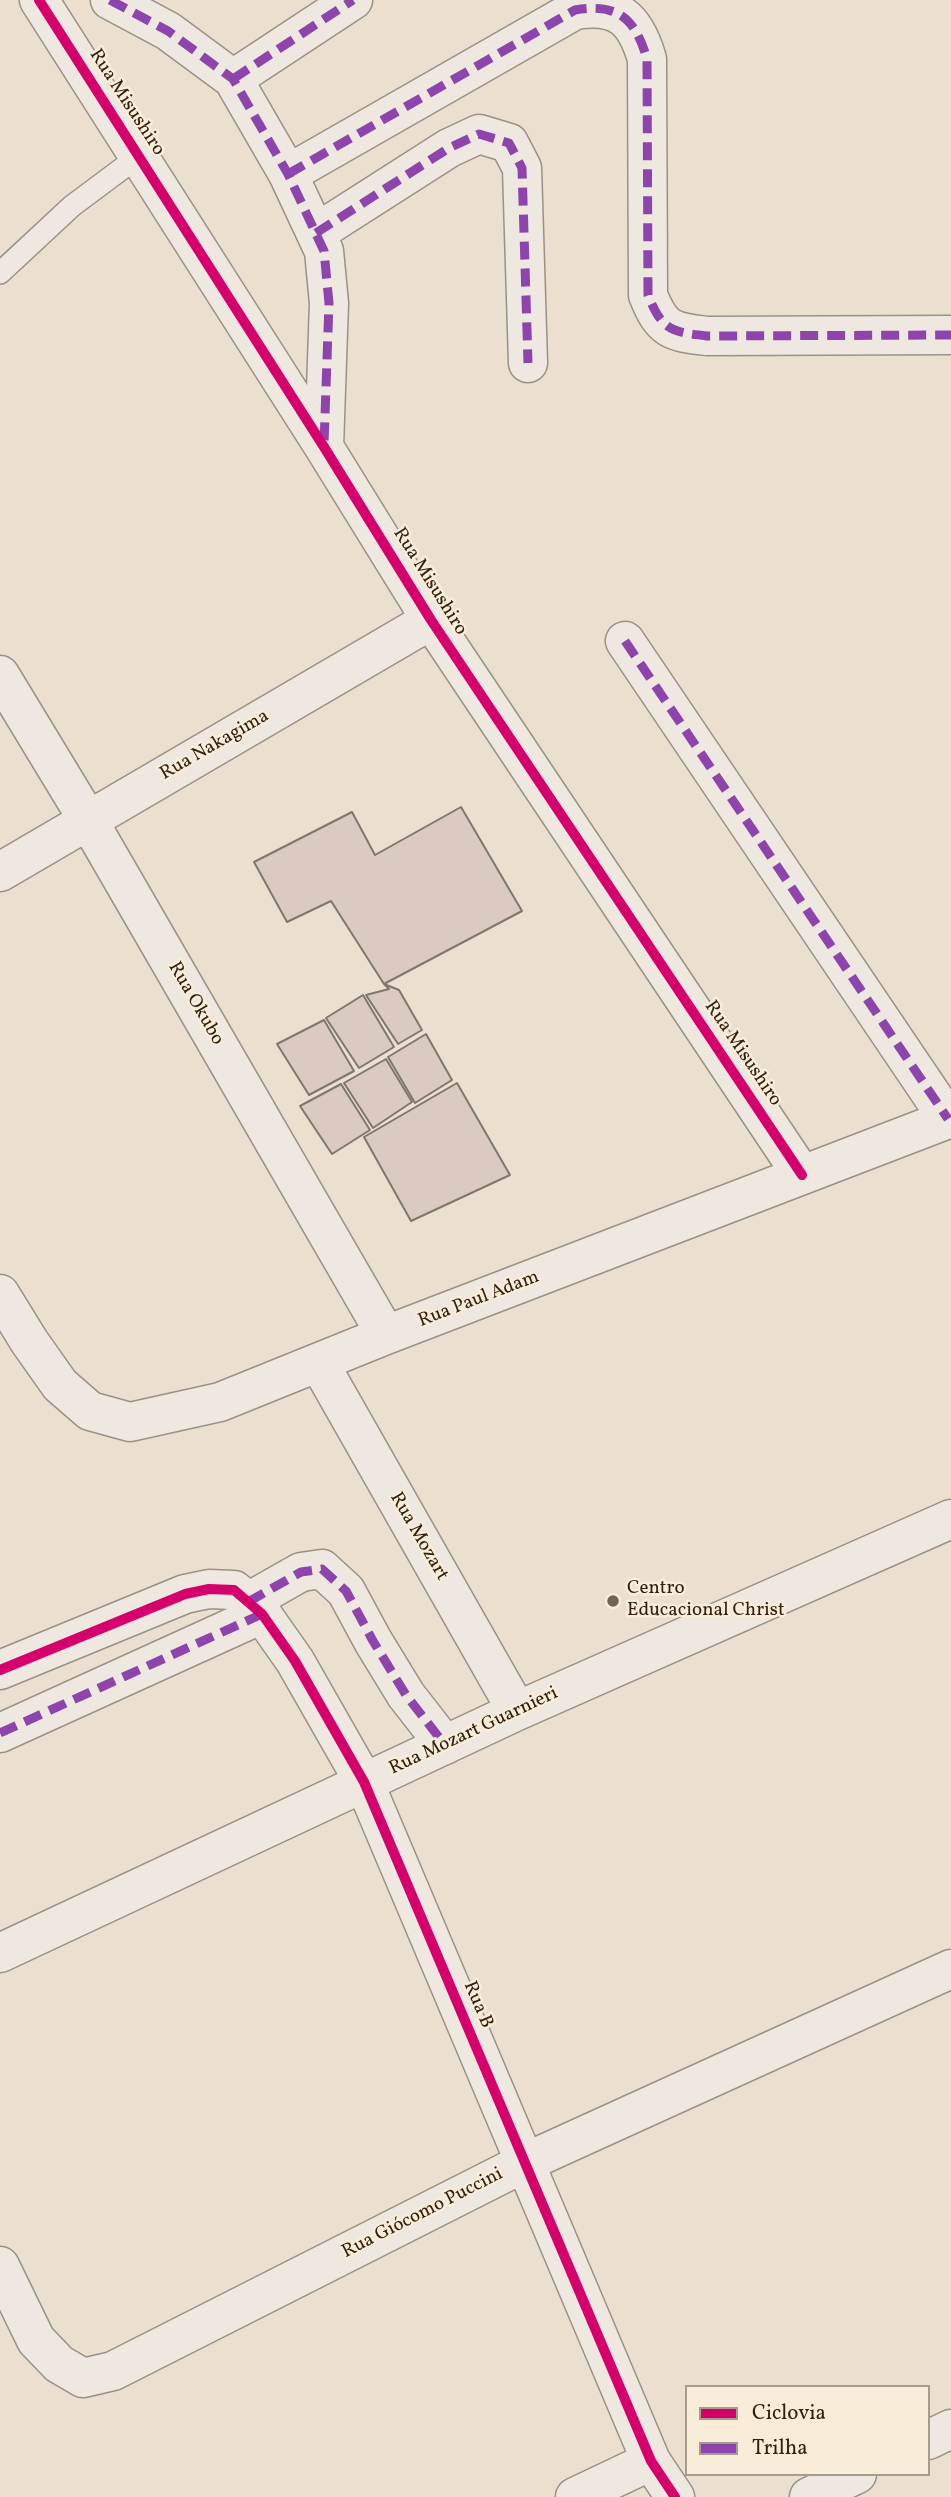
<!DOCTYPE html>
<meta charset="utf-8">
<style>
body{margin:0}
#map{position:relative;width:951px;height:2497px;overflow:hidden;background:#ebe0d0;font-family:Vollkorn,serif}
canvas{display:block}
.legend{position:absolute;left:685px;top:2385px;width:245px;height:91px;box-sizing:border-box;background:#f9ecd9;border:2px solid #a99b89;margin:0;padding:9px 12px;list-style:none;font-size:21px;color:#322111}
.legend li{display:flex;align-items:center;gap:14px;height:35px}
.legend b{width:35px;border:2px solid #a99b89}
</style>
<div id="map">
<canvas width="951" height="2497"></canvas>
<ul class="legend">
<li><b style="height:9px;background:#d6006c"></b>Ciclovia</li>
<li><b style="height:9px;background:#8e44ad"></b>Trilha</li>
</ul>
</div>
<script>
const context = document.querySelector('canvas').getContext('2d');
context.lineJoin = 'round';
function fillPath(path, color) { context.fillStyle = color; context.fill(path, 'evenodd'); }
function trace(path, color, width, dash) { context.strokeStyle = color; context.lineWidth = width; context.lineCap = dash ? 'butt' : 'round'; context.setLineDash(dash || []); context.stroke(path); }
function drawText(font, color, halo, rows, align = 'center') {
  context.font = font + ' Vollkorn,serif'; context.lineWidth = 5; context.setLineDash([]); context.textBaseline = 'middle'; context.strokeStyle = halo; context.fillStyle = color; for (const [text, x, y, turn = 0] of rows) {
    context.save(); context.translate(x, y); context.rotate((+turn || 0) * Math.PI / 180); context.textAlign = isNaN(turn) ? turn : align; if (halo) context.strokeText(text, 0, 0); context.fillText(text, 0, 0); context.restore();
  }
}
const building = new Path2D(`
 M461,807L522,911L384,984L331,901L287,922L254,862L352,812L375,855Z
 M384,984L399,990L422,1030L398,1044L366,995L389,989Z
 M363,995L394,1047L359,1068L326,1018Z
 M324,1020L354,1071L309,1095L277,1044Z
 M426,1034L452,1080L415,1103L388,1057Z
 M386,1059L412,1102L373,1128L344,1083Z
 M457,1083L510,1175L411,1221L364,1137Z
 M341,1084L370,1130L332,1154L300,1106Z`);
const lane = new Path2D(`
 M0,273L72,206L139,156`);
const street = new Path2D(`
 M39,0L324,447L431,620L802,1175
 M110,0L168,31L233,79L288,174L324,251L329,303L324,447
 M233,79L353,0
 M288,174L575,10C618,3 635,18 647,59L648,295C662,330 671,332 707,336L951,335
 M316,233L449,148L479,134L509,143L522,168L528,363
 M625,641L948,1119
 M0,675L88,820L386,1335
 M0,872L431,620
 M0,1294L29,1341L60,1385L90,1411L130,1422L220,1402L386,1335L951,1118
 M319,1363L517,1711
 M248,1602L301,1572L322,1569L346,1591L373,1641L406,1695L445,1745
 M0,1670L185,1594L209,1589L234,1590L262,1614L295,1661L364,1782L651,2461L675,2497
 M0,1733L262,1614
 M0,1953L517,1711L951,1519
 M0,2266L36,2340L59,2364L83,2378L113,2371L524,2163L951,1969
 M928,2440L951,2429
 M575,2497L651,2461
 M809,2497L857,2474`);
const quiet = new Path2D(`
 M110,0L168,31L233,79L288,174L324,251L329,303L324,444
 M233,79L353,0
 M288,174L575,10C618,3 635,18 647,59L648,295C662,330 671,332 707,336L951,335
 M316,233L449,148L479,134L509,143L522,168L528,363
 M625,641L948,1119
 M248,1602L301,1572L322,1569L346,1591L373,1641L406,1695L445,1745
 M0,1733L262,1614`);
const cycleway = new Path2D(`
 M39,0L324,447L431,620L802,1175
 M0,1670L185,1594L209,1589L234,1590L262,1614L295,1661L364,1782L651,2461L675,2497`);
const markers = [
 [613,1601,7,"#736454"]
];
const streetNames = [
 ["Rua Misushiro",126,103,57],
 ["Rua Misushiro",429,582,58],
 ["Rua Nakagima",215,746,-30],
 ["Rua Okubo",195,1004,60],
 ["Rua Misushiro",742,1054,56],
 ["Rua Paul Adam",479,1300,-21],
 ["Rua Mozart",418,1537,60],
 ["Rua Mozart Guarnieri",474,1732,-25],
 ["Rua B",477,2005,67],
 ["Rua Giócomo Puccini",423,2214,-27]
];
const poiNames = [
 ["Centro",627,1590],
 ["Educacional Christ",627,1612]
];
fillPath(building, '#dacac0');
trace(building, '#7f776d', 2);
trace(lane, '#9a9186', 24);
trace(street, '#9a9186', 41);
trace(lane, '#eee8e0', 21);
trace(street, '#eee8e0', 38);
trace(quiet, '#8e44ad', 9, [18, 9]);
trace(cycleway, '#d6006c', 10);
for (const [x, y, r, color] of markers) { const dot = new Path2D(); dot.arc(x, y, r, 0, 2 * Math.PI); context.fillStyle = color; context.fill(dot); trace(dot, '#f9ecd9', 2.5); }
drawText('19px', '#322111', '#f9ecd9', streetNames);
drawText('19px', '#322111', '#f9ecd9', poiNames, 'left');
</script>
